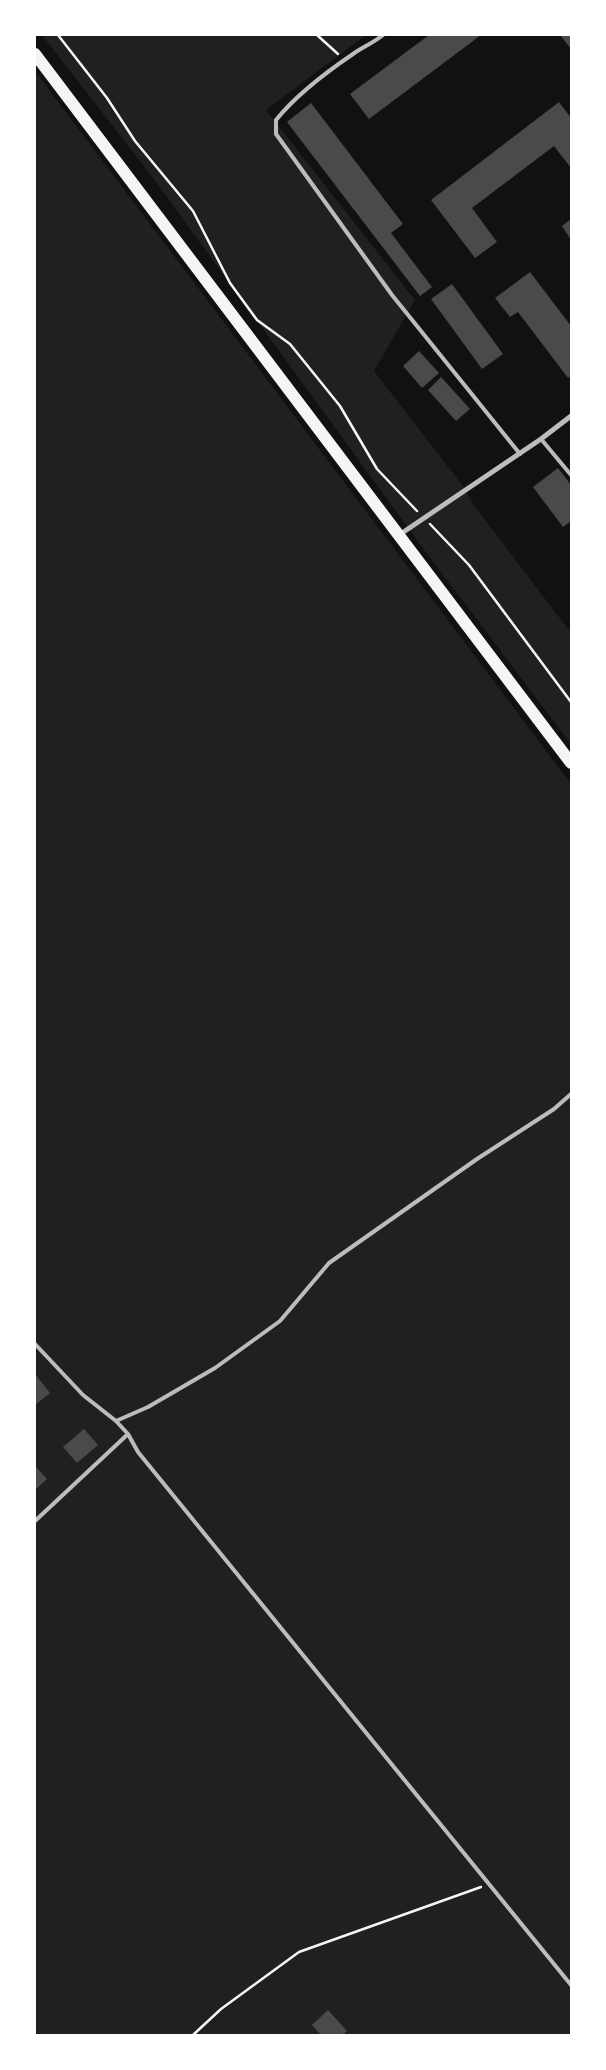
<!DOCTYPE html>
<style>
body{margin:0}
#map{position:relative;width:606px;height:2070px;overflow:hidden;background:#111;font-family:"Exo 2",sans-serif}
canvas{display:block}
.frame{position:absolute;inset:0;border:36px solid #fff;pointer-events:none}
</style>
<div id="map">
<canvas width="606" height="2070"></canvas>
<div class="frame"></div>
</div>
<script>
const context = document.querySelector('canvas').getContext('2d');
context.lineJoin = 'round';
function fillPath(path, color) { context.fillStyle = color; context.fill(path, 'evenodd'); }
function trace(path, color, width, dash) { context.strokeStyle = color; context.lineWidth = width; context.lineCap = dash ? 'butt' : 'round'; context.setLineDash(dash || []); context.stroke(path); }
const green = new Path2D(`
 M42,35H366L266,110L415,300L374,371L463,486L473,504L571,633V744L422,547L153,178Z
 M35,71L571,784V2035H35Z`);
const building = new Path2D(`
 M429,35H481L369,119L350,94Z
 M560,35H571V49Z
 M559,102L571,118V168L554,146L472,208L497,242L475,258L431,200Z
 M311,103L403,224L391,233L432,287L420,296L287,122Z
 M571,219V240L562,226Z
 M530,272L571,326V375L568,378L518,312L510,317L495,298Z
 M452,284L503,354L482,369L431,299Z
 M419,351L439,373L422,388L403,366Z
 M441,377L470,409L456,421L428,390Z
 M558,468L571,485V521L563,527L533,487Z
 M35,1374L50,1393L35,1405Z
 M84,1429L98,1445L77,1463L63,1447Z
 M35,1466L47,1479L35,1490Z
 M328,2010L347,2031L343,2035H321L312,2025Z`);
const path = new Path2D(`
 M58,35L107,98L135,141L193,211L230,283L257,320L290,344L340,406L377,469L417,511
 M317,35L338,54
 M430,524L469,565L571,702
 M193,2035L221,2009L299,1952L481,1887`);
const service = new Path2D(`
 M383,35C373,43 363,47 353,54C325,73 297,94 276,120V134L392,295L520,454
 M541,439L571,475
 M571,1094L554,1109L477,1159L329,1263L280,1321L215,1368L148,1407L116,1421L128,1434L138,1452L571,1985
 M35,1344L83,1395L116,1421
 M35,1521L128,1434`);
const minor = new Path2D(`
 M399,535L541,439L571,416`);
const trunk = new Path2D(`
 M35,54L571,763`);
fillPath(green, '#202020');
fillPath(building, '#4a4a4a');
trace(path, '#f5f5f5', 2.5);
trace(service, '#bcbcbc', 4);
trace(minor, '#bcbcbc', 5);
trace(trunk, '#f5f5f5', 12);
</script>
